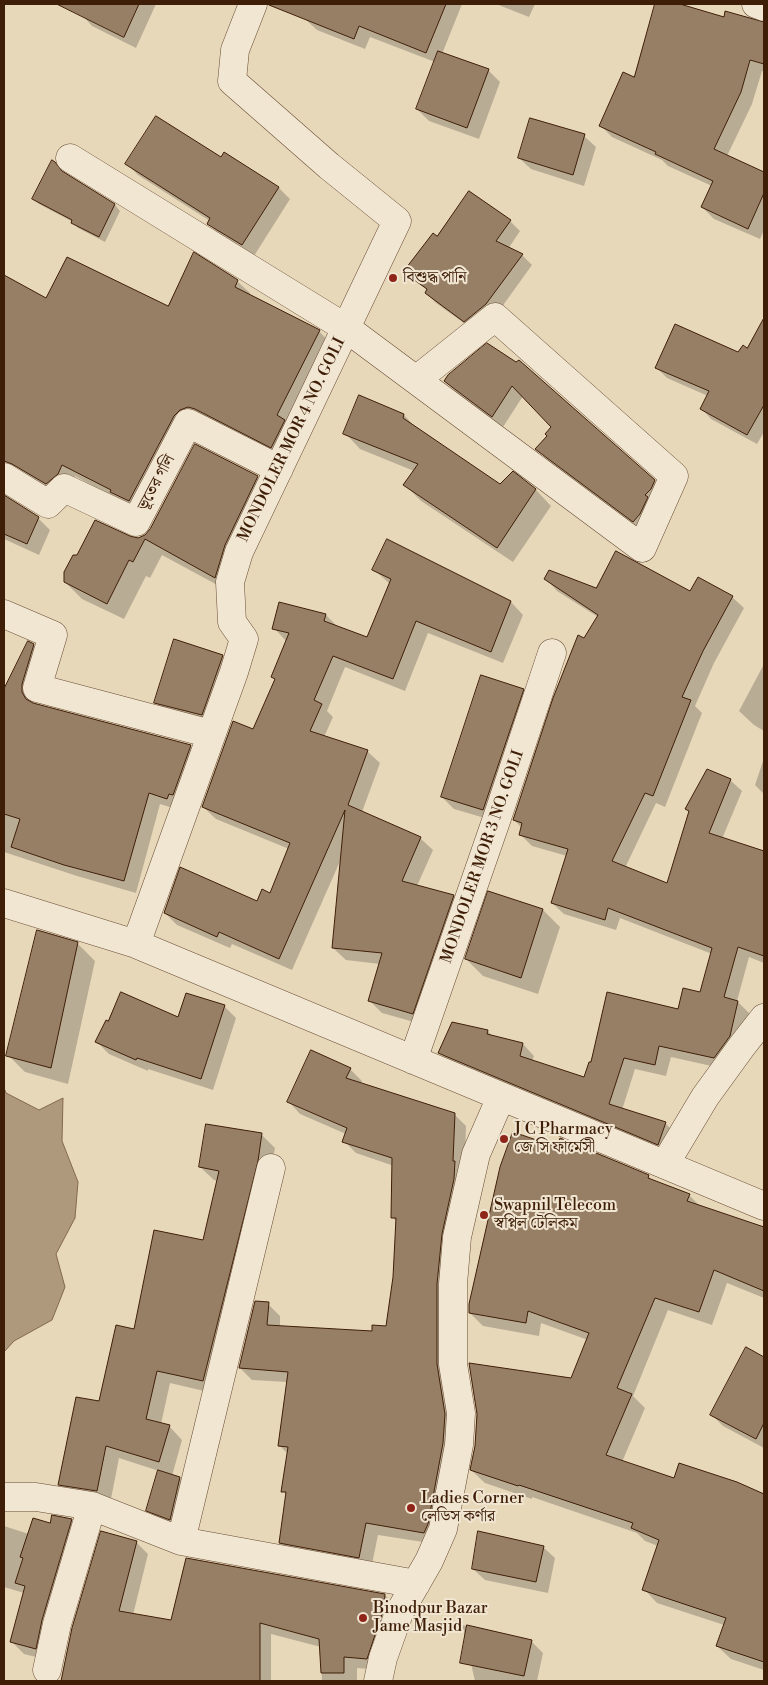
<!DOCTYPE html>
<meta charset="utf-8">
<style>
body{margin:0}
#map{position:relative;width:768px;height:1685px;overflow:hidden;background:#e8d8ba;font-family:"Libre Bodoni",serif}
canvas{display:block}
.frame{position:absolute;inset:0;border:5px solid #3f1e08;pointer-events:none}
</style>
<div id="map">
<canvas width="768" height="1685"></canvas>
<div class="frame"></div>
</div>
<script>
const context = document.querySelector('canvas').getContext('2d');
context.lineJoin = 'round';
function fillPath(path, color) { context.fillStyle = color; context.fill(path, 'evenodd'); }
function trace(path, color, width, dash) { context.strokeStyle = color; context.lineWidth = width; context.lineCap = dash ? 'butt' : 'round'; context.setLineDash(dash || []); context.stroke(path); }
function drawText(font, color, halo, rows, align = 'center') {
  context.font = font + ' "Libre Bodoni","Noto Serif Bengali",serif'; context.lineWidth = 4; context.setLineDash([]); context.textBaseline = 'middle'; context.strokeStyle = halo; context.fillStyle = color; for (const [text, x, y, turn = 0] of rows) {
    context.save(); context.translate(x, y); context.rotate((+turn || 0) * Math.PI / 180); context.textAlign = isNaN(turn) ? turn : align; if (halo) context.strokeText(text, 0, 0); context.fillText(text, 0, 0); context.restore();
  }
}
const water = new Path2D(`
 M4,1088L6,1093L39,1110L63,1098L62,1141L78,1182L75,1218L56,1254L65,1287L52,1320L14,1341L4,1352Z`);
const shadow = new Path2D(`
 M86,4H156L136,48L92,26L81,14Z
 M311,4H370L386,10L389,4H462L442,54L488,70L500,82L479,139L429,121L417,109L435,62L370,37L365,49L317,30L305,19Z
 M496,4H535L529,17Z
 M657,4H676L724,19L764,24V71H762L752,104L727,156L764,173V230L760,239L714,219L702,207L712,186L668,166L662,160L612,137L600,125L634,79Z
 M584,136L596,147L584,186L531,169L519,158Z
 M224,153L279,188L290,199L254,256L221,236L209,224L210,221L138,175L127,164L221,158Z
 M55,163L64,174L115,205L120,211L105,242L78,228L73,222L39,204L33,199Z
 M510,221L520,231L508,249L522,255L532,265L496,315L475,331L436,303L426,293L428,291L405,272L437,238Z
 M4,276L47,300L168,307L237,281L250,293L249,296L319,331L331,344L284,459L201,419L142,513L75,476L70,487L59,496L26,476L19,469L4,461Z
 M761,326L764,328V432L757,444L711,419L701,408L708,396L667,378L657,368L738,354L747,350Z
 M487,345L654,481L666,492L645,532L548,460L537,449L549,436L553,427L523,396L503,427L456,392L445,381Z
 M360,397L404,415L418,430L501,485L513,473L536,490L551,506L513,562L421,501L405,485L414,471L360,449L345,433Z
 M257,477L274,494L232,593L162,555L150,578L146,576L124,619L82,599L65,582L129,537L138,539L146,536Z
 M4,497L38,518L50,530L39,555L4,539Z
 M387,541L511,602L523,615L503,663L428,633L405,691L345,667L327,711L333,717L324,737L367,751L380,763L362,812L420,838L433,850L417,886L453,896L466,908L425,1025L382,1013L369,1000L380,964L346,960L333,948L341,859L292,970L232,944L230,948L177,925L165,913L258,902L270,894L289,849L216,819L203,807L254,730L276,680L272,677L287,642L274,628L326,615L339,628L368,639L390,584L373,569Z
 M546,579L597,590L691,592L732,597L744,608L714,663L695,706L702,713L665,807L656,803L625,868L668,884L690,812L687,809L730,780L742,791L722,839L764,854V963L749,957L737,1001L749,1013L741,1047L725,1069L671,1057L666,1076L635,1069L622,1110L666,1124L677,1135L670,1155L451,1064L440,1053L488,1031L493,1037L523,1044L534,1056L532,1061L584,1079L598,1039L679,1010L701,993L712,954L620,918L616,930L564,914L552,903L567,856L532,846L520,834L522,828L514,820L585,639L598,617L557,591Z
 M33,645L45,657L33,697L34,705L190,746L202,758L179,810L160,804L136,893L77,876L4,852V687L6,688Z
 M222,656L234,667L213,726L167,714L155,702Z
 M764,664V731L754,725L739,711Z
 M523,690L535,701L495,821L454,809L442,797Z
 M764,758V794L755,785Z
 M543,910L560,927L538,994L483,976L466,959Z
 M38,931L78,944L95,961L68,1084L25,1072L8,1055Z
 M224,1006L236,1018L213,1090L148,1069V1071L109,1054L97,1042Z
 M350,1069L362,1081L361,1084L454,1114L466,1126L457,1427L436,1544L378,1535L371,1569L292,1555L280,1543L287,1495L283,1491L288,1454L279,1445L287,1382L252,1380L240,1368L268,1304L280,1316V1327L373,1333L387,1327L394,1277L397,1222L392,1217L394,1166L356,1153L344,1141L346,1134L300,1114L289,1102Z
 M262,1135L275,1148L270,1175L217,1394L170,1383L161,1424L169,1426L182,1440L172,1476L180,1478L192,1490L182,1531L160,1522L148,1510L159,1471L119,1458L110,1504L73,1498L59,1484L135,1331L204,1242L218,1181L214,1180L200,1167Z
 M648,1176L654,1182L689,1195L701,1207L742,1238L764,1247V1298L727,1283L712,1325L668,1310L633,1396L645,1408L622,1462L675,1480L736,1483L764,1496V1670L731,1659L717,1646L724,1625L657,1603L644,1589L658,1546L645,1541L637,1533L532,1497V1499L485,1483L471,1470L572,1379L588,1340L541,1323L539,1336L483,1326L470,1313Z
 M747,1349L764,1358V1448L723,1426L712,1415Z
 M71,1520L83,1532L48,1660L24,1654L12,1642L24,1593L4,1587V1526L29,1534L51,1525Z
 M136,1542L148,1554L133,1615L172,1622L385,1595L397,1608L379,1670L357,1668V1681H322L321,1647L271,1634V1681H63L73,1628Z
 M543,1547L555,1558L548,1593L485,1580L473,1569Z
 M462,1625L531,1641L543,1653L537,1681H475Z`);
const building = new Path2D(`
 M57,4H139L124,37Z
 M269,4H446L426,53L359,26L354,39L269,5Z
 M655,4H680L724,17L725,11L764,22V64L750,60L741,92L714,149L764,172V193L748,229L701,207L713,181L655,154L656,152L599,126L623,72L634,77Z
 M438,51L489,69L467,128L416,109Z
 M156,116L221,157L224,152L279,187L242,245L207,224L210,218L125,164Z
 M530,118L585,134L573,175L518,158Z
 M52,160L55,162L62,171L115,204L99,237L71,223L72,220L32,199Z
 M469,191L511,220L496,241L523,254L486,304L464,322L425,293L427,289L403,272L433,233L437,236Z
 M194,252L238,280L235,287L320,330L277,415L285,420L271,448L195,409L188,407L180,410L174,416L129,501L110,492L111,490L62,465L58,474L46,484L12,464L4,461V275L46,298L67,257L168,306Z
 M764,318V405L747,435L700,409L709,391L655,368L675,324L738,352L743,345L747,348Z
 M487,343L516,362L519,360L655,480L651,489L645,495L648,497L640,514L633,522L535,449L547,436L545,434L551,427L512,386L492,417L444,381L448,375Z
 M359,395L404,414L403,418L500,484L513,471L536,489L497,548L403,485L418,464L343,434Z
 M195,444L258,476L225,545L215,578L145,539L133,562L129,560L107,604L64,582V572L73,555H77L95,520L130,536L138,538L145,535L150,529Z
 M4,495L39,517L27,544L4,534Z
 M387,539L511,601L491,652L416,621L393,679L333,656L314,700L322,704L310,731L368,750L348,805L421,837L402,881L454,895L413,1014L368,1001L382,953L332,948L345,810L279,959L219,932L217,937L164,913L180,867L257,901L262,889L270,893L290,843L202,807L233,721L253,729L275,679L271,677L289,633L272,629L279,602L326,614L324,621L367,637L391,579L372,570Z
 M616,551L690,591L698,577L733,596L703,651L682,697L691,700L653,796L645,793L612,861L667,883L689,811L685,809L707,769L731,779L709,833L764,851V956L738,947L724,997L738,1001L730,1036L714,1058L659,1046L655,1065L624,1058L609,1104L666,1122L658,1145L438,1053L452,1022L488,1030L487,1034L523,1043L520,1056L584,1077L589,1062H591L607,992L678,1009L683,988L700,992L712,948L608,908L605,920L551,903L568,849L519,835L522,823L513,820L553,698L578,635L584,638L598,615L544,579L549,570L596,588Z
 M174,639L223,655L202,715L154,703Z
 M28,641L34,644L22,684V692L26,699L33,703L191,745L173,795L169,794L167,799L149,793L124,881L64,865L11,847L20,819L4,814V689Z
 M481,675L524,689L483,810L441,797Z
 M488,891L543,909L521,978L465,959Z
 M37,930L78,942L51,1068L6,1056Z
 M121,992L178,1017L186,993L225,1005L201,1079L137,1058L136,1060L95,1042L106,1020L108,1021Z
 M311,1050L351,1068L346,1078L455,1113L453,1161H455L454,1179L442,1234L437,1284V1364L445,1414L443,1443L428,1524L424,1533L366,1523L359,1558L279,1543L286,1492H281L288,1447L278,1446L288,1372L239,1368L255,1301L269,1302L267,1325L372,1331V1325L386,1326L393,1277L396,1218H391L392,1158L342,1142L347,1128L287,1102Z
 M206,1124L262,1133L258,1161L203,1381L157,1371L146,1419L170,1425L159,1462L106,1446L97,1491L58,1485L76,1397L99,1401L116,1325L134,1329L154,1230L203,1240L219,1171L199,1167Z
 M513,1132L557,1147L560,1138L649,1175L648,1178L690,1194L687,1201L764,1227V1291L714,1270L699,1312L655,1298L617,1388L632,1394L606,1455L674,1478L679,1463L737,1482L764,1494V1662L716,1646L726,1618L642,1590L659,1540L631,1528L633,1523L519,1485L518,1486L470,1470L475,1446L477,1414L469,1363L571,1378L589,1333L528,1311L526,1323L469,1313V1304L500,1167Z
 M746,1347L764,1357V1423L756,1439L710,1415Z
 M158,1470L180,1477L170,1520L146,1511Z
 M52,1515L72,1519L42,1620L36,1649L10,1642L25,1586L15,1583L23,1558L20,1557L33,1518L50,1523Z
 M101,1531L137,1541L119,1611L171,1620L186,1558L385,1594L384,1608L367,1659L344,1657V1673H321L319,1639L260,1623V1681H61L72,1628Z
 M478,1531L544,1546L536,1582L472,1569Z
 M467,1625L532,1640L524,1676L460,1663Z`);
const minor = new Path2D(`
 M756,4L764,7
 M70,158L346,328L642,548L674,476L495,317L416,380
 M4,477L48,504L64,488L136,522L188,423L279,469
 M4,614L53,635L37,688L211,734
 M4,903L136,944L764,1206
 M136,944L234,672L244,639L232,622L230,582L239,552L397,221L329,166L232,81L235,50L253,4
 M413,1060L496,821L552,653
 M665,1164L705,1097L742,1046L764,1018
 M4,1497H36L92,1506L181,1541L416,1584
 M181,1541L271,1168
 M47,1670L57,1624L92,1506
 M378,1681L383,1658L399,1613L429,1561L443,1529L459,1445L461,1413L453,1364V1284L457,1237L476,1154L501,1097`);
const markers = [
 [393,278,5,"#8f2418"],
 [504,1139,5,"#8f2418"],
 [484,1215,5,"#8f2418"],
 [411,1508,5,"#8f2418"],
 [363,1618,5,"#8f2418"]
];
const poiNames = [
 ["বিশুদ্ধ পানি",403,278],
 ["J C Pharmacy",514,1130],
 ["জে সি ফার্মেসী",514,1148],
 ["Swapnil Telecom",494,1206],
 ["স্বপ্নিল টেলিকম",494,1224],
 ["Ladies Corner",421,1499],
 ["লেডিস কর্ণার",421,1517],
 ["Binodpur Bazar",373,1609],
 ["Jame Masjid",373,1627]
];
const streetNames = [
 ["MONDOLER MOR 4 NO. GOLI",292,440,-64],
 ["ভূতের গলি",157,483,-62],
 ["MONDOLER MOR 3 NO. GOLI",483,857,-71]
];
fillPath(water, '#af997d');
trace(water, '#82684e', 1);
fillPath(shadow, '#0003');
fillPath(building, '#977f65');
trace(building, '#3f1e08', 1);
trace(minor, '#694c34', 29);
trace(minor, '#f0e6d2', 28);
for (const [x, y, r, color] of markers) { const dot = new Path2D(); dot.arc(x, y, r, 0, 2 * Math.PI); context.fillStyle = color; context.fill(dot); trace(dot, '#f0e6d2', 2); }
drawText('16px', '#3f1e08', '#f0e6d2', poiNames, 'left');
drawText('16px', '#3f1e08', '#f0e6d2', streetNames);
</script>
